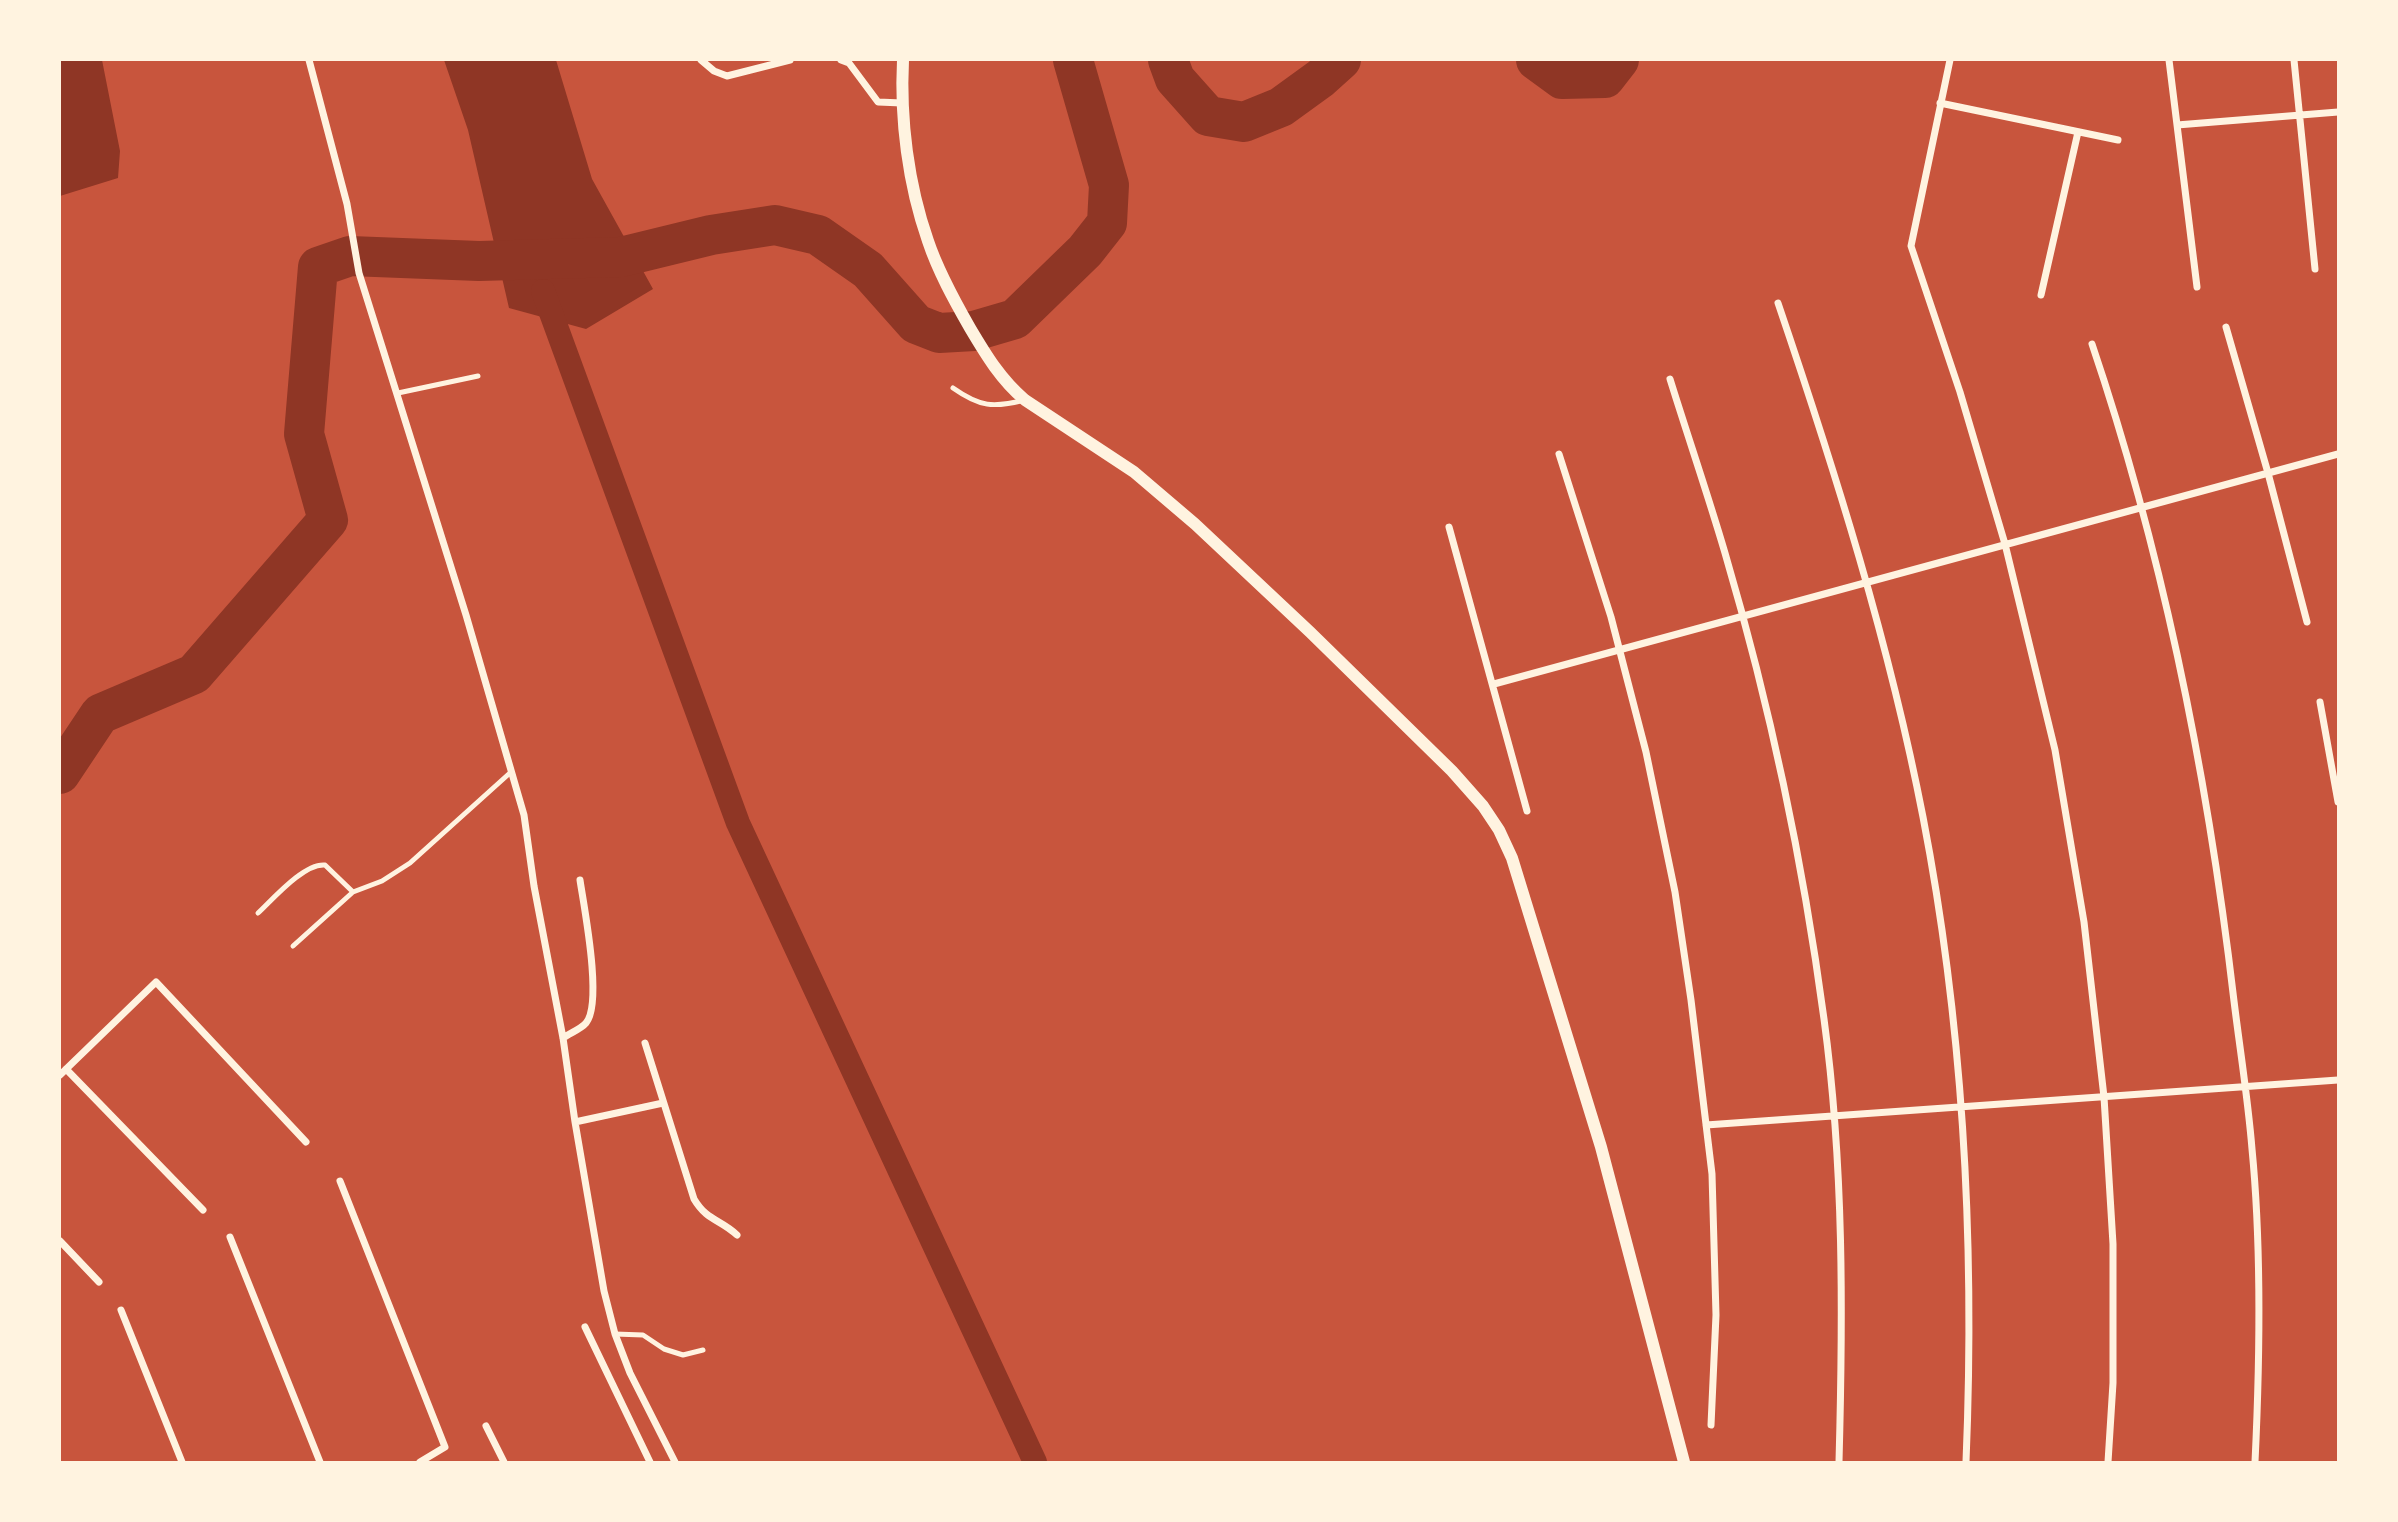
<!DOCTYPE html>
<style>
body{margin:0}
#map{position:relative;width:2398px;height:1522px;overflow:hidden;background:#c8553d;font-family:Karla,sans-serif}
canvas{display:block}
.frame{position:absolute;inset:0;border:61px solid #fff3e0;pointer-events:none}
</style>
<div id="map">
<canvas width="2398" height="1522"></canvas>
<div class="frame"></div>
</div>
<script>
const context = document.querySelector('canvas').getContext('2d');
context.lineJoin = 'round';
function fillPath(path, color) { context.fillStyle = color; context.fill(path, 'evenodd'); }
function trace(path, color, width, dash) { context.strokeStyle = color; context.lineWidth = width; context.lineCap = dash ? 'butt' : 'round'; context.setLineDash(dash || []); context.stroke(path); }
const water = new Path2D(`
 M60,60H102L120,151L118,178L60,196Z
 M444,60H556L592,179L653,289L586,329L509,308L468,130Z`);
const canal = new Path2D(`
 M543,291L738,823L1035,1462`);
const river = new Path2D(`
 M1168,60L1175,79L1208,116L1244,122L1281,107L1321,78L1341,60
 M1536,60L1562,79L1605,78L1619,60
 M60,774L100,714L194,674L328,520L304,434L318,267L350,256L479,261L621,257L711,235L775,225L818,235L868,270L916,324L939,333L974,331L1015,319L1085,251L1107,223L1109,185L1073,60`);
const service = new Path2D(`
 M953,388C980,407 993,408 1025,400
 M398,393L478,376
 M258,913C273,899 304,863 325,865L353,892
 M293,946L353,892L382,881L410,863L511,772
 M615,1334L643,1335L664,1349L683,1355L703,1350`);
const minor = new Path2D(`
 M309,60L347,204L359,273L466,615L524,815L534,886L563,1038L575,1122L604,1291L615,1334L630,1373L675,1462
 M701,60L714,71L727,76L790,60
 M841,60L849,63L878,102L902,103
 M1950,60L1911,246L1960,392L2005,544L2055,750L2084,922L2104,1097L2113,1244V1383L2108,1462
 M2169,60L2197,287
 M2294,60L2315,269
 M1940,103L2118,140
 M2177,125L2338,112
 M2041,295L2078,132
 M1778,303C1835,471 1889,642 1923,817C1964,1029 1975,1247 1966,1462
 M2226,327L2268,473L2307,622
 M2092,344C2164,557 2208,778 2234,1001C2240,1050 2248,1099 2252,1149C2262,1252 2260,1359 2255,1462
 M1670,379C1688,437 1708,495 1725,553C1770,706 1803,862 1824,1019C1844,1166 1843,1315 1839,1462
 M1559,454L1611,617L1646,752L1675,892L1691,1000L1712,1174L1716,1315L1711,1425
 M1449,527L1527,811
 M1494,684L2338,454
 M2320,702L2338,802
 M563,1038C570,1033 581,1029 586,1023C603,1003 584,907 580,880
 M645,1043L694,1199C707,1221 720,1219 737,1235
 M66,1069L203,1210
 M60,1075L156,982L306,1142
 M575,1122L663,1103
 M1706,1125L2338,1080
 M340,1181L445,1447L420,1462
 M230,1237L320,1462
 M60,1241L99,1282
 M121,1310L182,1462
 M585,1327L650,1462
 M486,1426L504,1462`);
const tertiary = new Path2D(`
 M903,60C900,119 908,184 928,241C938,271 954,300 970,328C986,355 1001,380 1025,400L1134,472L1195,524L1310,632L1452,771L1483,806L1499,830L1512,858L1601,1147L1684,1462`);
fillPath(water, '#8f3625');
trace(canal, '#8f3625', 24);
trace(river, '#8f3625', 40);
trace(service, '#fff3e0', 5);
trace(minor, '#fff3e0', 7);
trace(tertiary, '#fff3e0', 12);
</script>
